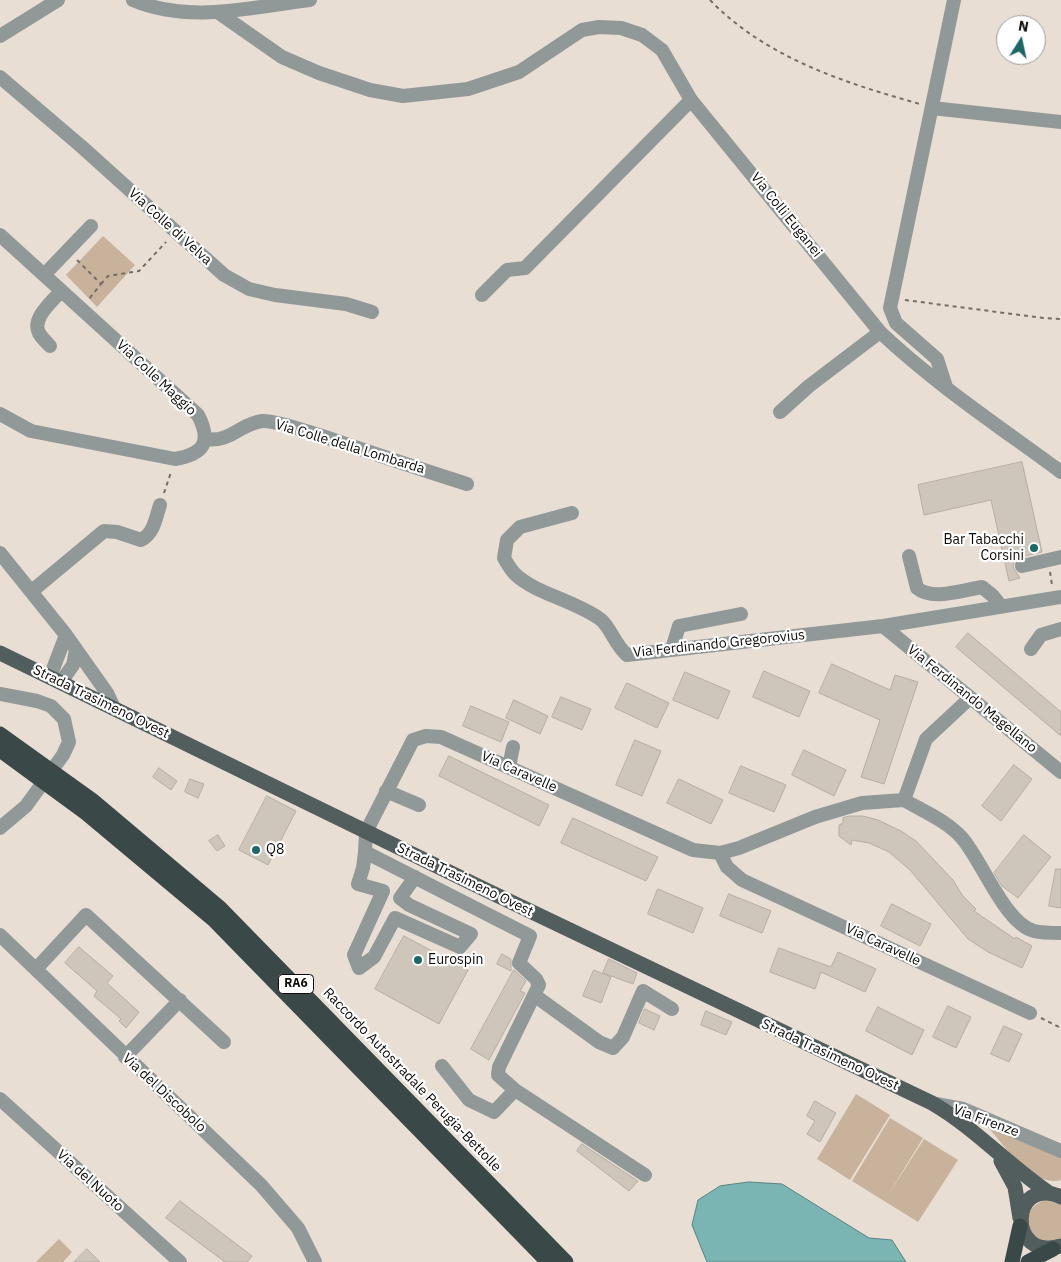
<!DOCTYPE html>
<style>
body{margin:0}
#map{position:relative;width:1061px;height:1262px;overflow:hidden;background:#e8ded4;font-family:"IBM Plex Sans",sans-serif}
canvas{display:block}
.north{position:absolute;left:996px;top:15px;width:50px;height:50px;box-sizing:border-box;background:#fff;border:1px solid #9f9d9c;border-radius:50%;rotate:10deg;font-size:14px;font-weight:700;line-height:20px;text-align:center;color:#0e0b08}
.north::after{content:'';display:block;margin:auto;width:18px;height:22px;background:#1b6866;clip-path:polygon(50% 0,100% 100%,50% 72%,0 100%)}
</style>
<div id="map">
<canvas width="1061" height="1262"></canvas>
<div class="north">N</div>
</div>
<script>
const context = document.querySelector('canvas').getContext('2d');
context.lineJoin = 'round';
function fillPath(path, color) { context.fillStyle = color; context.fill(path, 'evenodd'); }
function trace(path, color, width, dash) { context.strokeStyle = color; context.lineWidth = width; context.lineCap = dash ? 'butt' : 'round'; context.setLineDash(dash || []); context.stroke(path); }
function drawText(font, color, halo, rows, align = 'center') {
  context.font = font + ' "IBM Plex Sans",sans-serif'; context.lineWidth = 4.5; context.setLineDash([]); context.textBaseline = 'middle'; context.strokeStyle = halo; context.fillStyle = color; for (const [text, x, y, turn = 0] of rows) {
    context.save(); context.translate(x, y); context.rotate((+turn || 0) * Math.PI / 180); context.textAlign = isNaN(turn) ? turn : align; if (halo) context.strokeText(text, 0, 0); context.fillText(text, 0, 0); context.restore();
  }
}
const green = new Path2D(`
 M103,236L135,265L97,307L66,275Z
 M856,1094L890,1115L850,1180L817,1159Z
 M890,1118L923,1138L887,1197L924,1139L958,1160L918,1222L852,1181Z
 M984,1123L1061,1156V1180C1030,1188 1003,1142 984,1123Z
 M1045,1200L1061,1204V1239C1025,1249 1015,1210 1045,1200Z
 M59,1239L72,1252L63,1262H36Z`);
const water = new Path2D(`
 M749,1182L782,1184L869,1238L892,1240L906,1262H707L692,1225L698,1200L720,1186Z`);
const building = new Path2D(`
 M1022,462L1042,552L1016,558L1013,567L1020,578L1009,581L991,500L924,515L918,485Z
 M968,633L1061,712V736L956,647Z
 M832,664L890,690L895,675L918,682L884,784L861,777L880,720L819,693Z
 M764,671L810,691L799,717L753,697Z
 M685,672L730,691L718,719L673,700Z
 M627,683L669,703L657,728L615,708Z
 M561,697L591,709L582,730L552,717Z
 M514,700L548,716L540,734L506,718Z
 M471,706L509,722L501,742L463,726Z
 M635,740L661,751L642,796L616,785Z
 M804,750L846,770L834,796L792,775Z
 M449,756L549,805L539,826L439,776Z
 M1014,765L1032,779L1001,821L982,806Z
 M741,766L786,785L774,812L729,793Z
 M159,768L177,781L171,790L153,777Z
 M190,779L204,784L198,798L185,792Z
 M679,779L723,800L711,824L667,803Z
 M267,796L296,811L268,865L239,850Z
 M850,816H863L878,820L901,831L916,841L953,880L962,895L976,909L974,911L1015,939L1016,937L1032,946L1022,968L988,952L968,939L910,870L889,852L869,843L852,840L851,845L839,836V825L843,823V818Z
 M573,818L658,857L646,881L561,843Z
 M218,835L225,846L217,851L209,841Z
 M1024,835L1051,857L1018,898L1002,886L994,873Z
 M1056,869H1061V908L1049,906Z
 M658,889L703,908L693,933L648,914Z
 M729,894L771,911L762,933L720,916Z
 M892,904L931,924L920,946L881,926Z
 M404,936L468,970L439,1024L375,989Z
 M79,947L113,976L107,983L139,1012L126,1028L119,1021L121,1019L94,996L97,991L65,963Z
 M779,948L831,967L838,952L876,969L865,992L821,972L815,989L770,972Z
 M502,954L511,959V971L497,964Z
 M609,959L637,973L633,984L603,973Z
 M514,970L526,981L520,991L525,993L489,1060L471,1049Z
 M594,970L611,977L601,1003L583,996Z
 M948,1006L971,1017L956,1048L933,1037Z
 M878,1007L924,1030L912,1055L866,1031Z
 M645,1009L660,1016L654,1030L639,1023Z
 M706,1011L732,1022L726,1035L701,1025Z
 M1004,1026L1022,1034L1009,1062L991,1054Z
 M815,1101L836,1113L820,1142L807,1134L815,1121L807,1116Z
 M582,1144L638,1181L629,1191L577,1151Z
 M180,1201L252,1256L247,1262H225L166,1218Z
 M87,1249L100,1262H74Z`);
const path = new Path2D(`
 M710,0C766,58 845,83 920,104
 M77,260L101,284L89,299
 M101,284L108,276L139,271L166,242
 M905,300L1043,318L1061,319
 M164,493L171,472
 M1050,572L1052,585
 M1041,1018L1061,1028`);
const minor = new Path2D(`
 M133,0C190,24 251,7 310,0
 M219,13L282,57L319,73L370,90L403,96L468,89L519,72L582,30L599,27L621,28L642,35L662,50L691,100L880,332C935,384 1000,427 1061,472
 M0,36L58,0
 M0,77L82,147L224,275L249,289L275,295L346,304L372,312
 M932,108L1061,122
 M0,235L198,415C212,442 204,454 175,459L31,431L0,414
 M44,275L91,226
 M482,295L507,270L525,268L691,100
 M50,346C46,342 41,337 39,333C31,318 53,301 61,291
 M946,387L937,359L896,323L890,308L954,0
 M780,412L809,386L880,332
 M205,439C231,443 239,424 262,421C276,420 311,433 325,437C372,453 420,469 467,484
 M572,513L520,527L507,540L504,558C507,563 510,569 515,574C534,593 576,601 600,619C610,626 615,645 627,655L883,626L1061,597
 M0,553L66,635L107,693L114,708
 M909,556L917,588C932,601 963,590 982,587L993,596L1001,606
 M1022,566L1061,557
 M32,591L104,531L117,532L141,540C154,534 156,517 160,505
 M883,626L1061,772
 M672,649L679,626L741,614
 M1031,649L1041,635L1061,629
 M50,677L66,635
 M61,682L73,665L76,650
 M0,694L37,701L51,706L64,719L69,742L63,755L26,806L0,828
 M509,767L513,747
 M386,791L419,805
 M904,800C923,811 947,821 962,838C981,859 1005,924 1034,931C1042,933 1053,933 1061,933
 M904,800L926,739L970,698
 M365,852L363,868L358,884L383,891L354,955L359,968L374,957L395,918L460,947L471,934L409,905L400,898L415,877
 M720,853L727,867L742,880L1030,1013
 M0,935L261,1185L298,1228L315,1262
 M36,969L86,915L224,1042
 M534,995L599,1042L613,1048L623,1037L643,991L672,1009
 M125,1057L180,1000
 M442,1066L469,1100L494,1112L515,1090L498,1075L499,1067L539,985L536,979L519,963L530,936L365,852L366,832L413,740L426,736L441,737L693,850L720,853L739,848L815,817L862,803L904,800
 M515,1090L645,1175
 M0,1099L180,1262
 M936,1104L963,1109L1061,1151`);
const major = new Path2D(`
 M0,653L486,890L932,1103C975,1128 1008,1165 1049,1193
 M1001,1161L1015,1187L1020,1218
 M1061,1197C1010,1174 1006,1262 1061,1246`);
const highway = new Path2D(`
 M0,734L92,800L220,908L566,1262
 M0,750L86,813L214,920L548,1262
 M1012,1262L1020,1226
 M1028,1262L1053,1249`);
const markers = [
 [1034,548,5,"#1b6866"],
 [256,850,5,"#1b6866"],
 [418,960,5,"#1b6866"]
];
const shields = [
 [296,984,35]
];
const shieldNames = [
 ["RA6",296,984]
];
const streetNames = [
 ["Via Colli Euganei",786,215,51],
 ["Via Colle di Velva",170,227,42],
 ["Via Colle Maggio",156,378,43],
 ["Via Colle della Lombarda",350,447,17],
 ["Via Ferdinando Gregorovius",719,644,-6],
 ["Via Ferdinando Magellano",972,699,39],
 ["Strada Trasimeno Ovest",101,702,26],
 ["Via Caravelle",519,772,24],
 ["Strada Trasimeno Ovest",465,880,26],
 ["Via Caravelle",883,945,25],
 ["Strada Trasimeno Ovest",830,1055,25],
 ["Raccordo Autostradale Perugia-Bettolle",412,1080,46],
 ["Via del Discobolo",164,1093,43],
 ["Via Firenze",986,1121,20],
 ["Via del Nuoto",90,1181,42]
];
const poiNames = [
 ["Bar Tabacchi",1024,540,"right"],
 ["Corsini",1024,556,"right"],
 ["Q8",266,850],
 ["Eurospin",428,960]
];
fillPath(green, '#c9b29b');
fillPath(water, '#7bb5b3');
trace(water, '#5a8280', 1);
fillPath(building, '#cec5bb');
trace(building, '#b6ada3', 1);
trace(path, '#746e68', 2, [4, 4]);
trace(minor, '#919898', 14);
trace(major, '#525d5d', 15);
trace(highway, '#3b4848', 15);
for (const [x, y, r, color] of markers) { const dot = new Path2D(); dot.arc(x, y, r, 0, 2 * Math.PI); context.fillStyle = color; context.fill(dot); trace(dot, '#fff', 2); }
for (const [x, y, w] of shields) { const box = new Path2D(); box.roundRect(x - w / 2, y - 9.5, w, 19, 4); context.fillStyle = '#fff'; context.fill(box); trace(box, '#0e0b08', 1); }
drawText('bold 12px', '#0e0b08', null, shieldNames);
drawText('14px', '#0e0b08', '#fff', streetNames);
drawText('14px', '#0e0b08', '#fff', poiNames, 'left');
</script>
